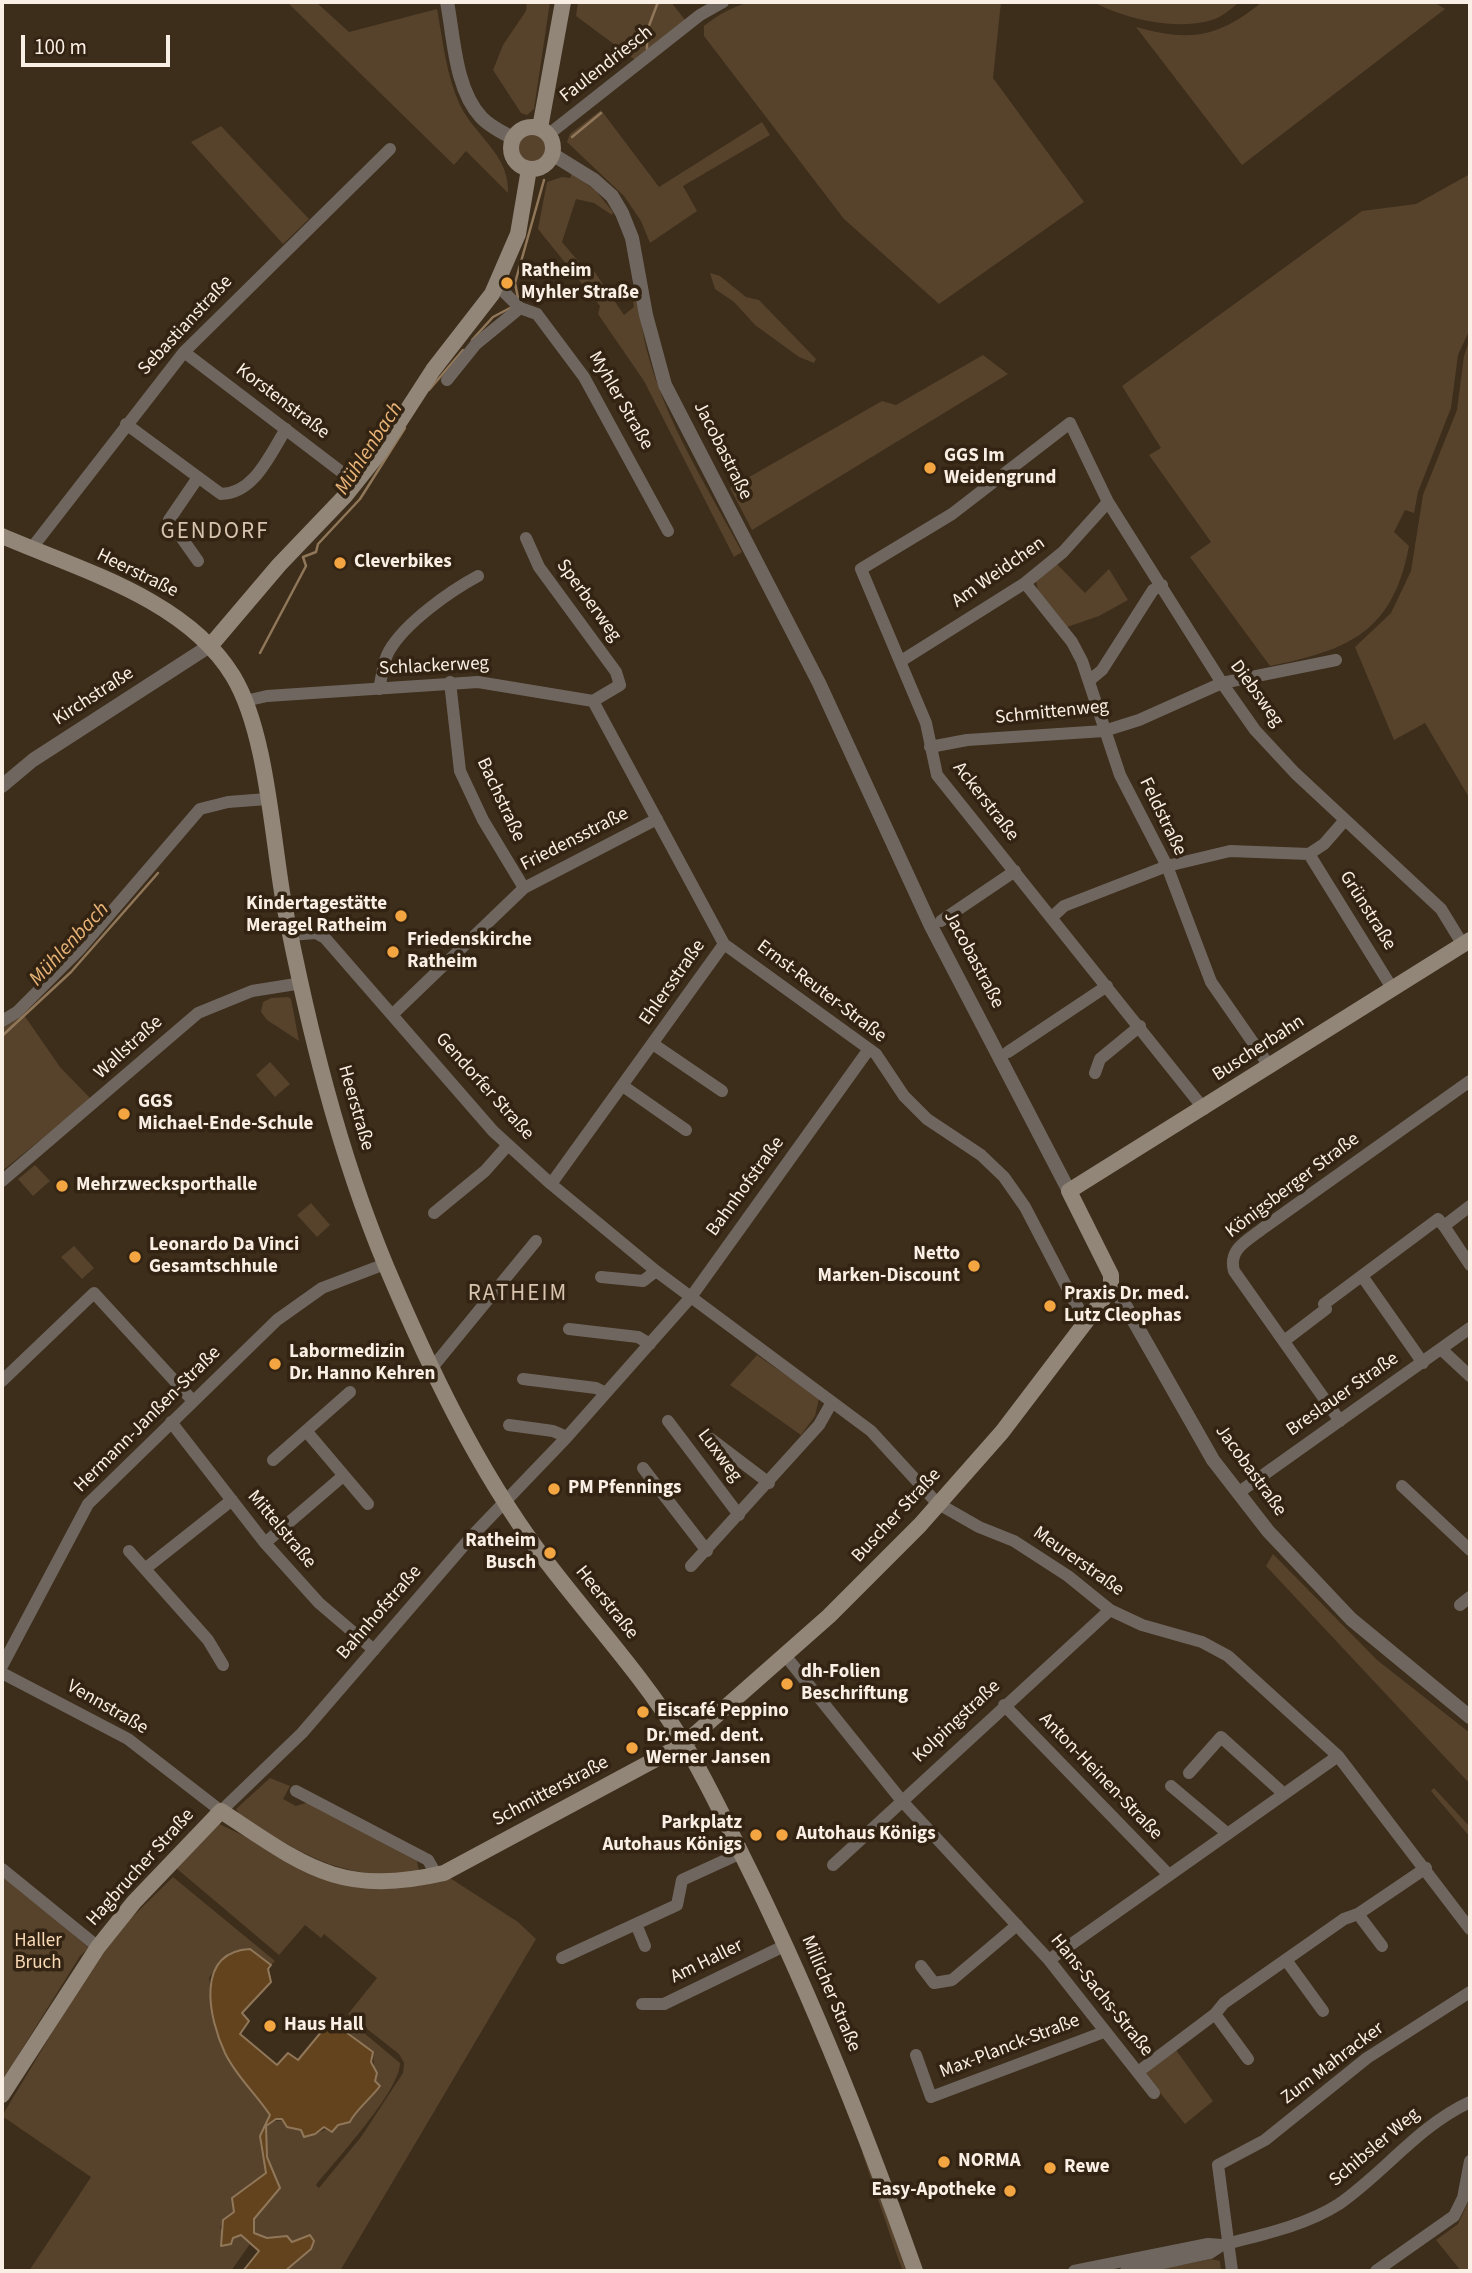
<!DOCTYPE html>
<meta charset="utf-8">
<style>
body{margin:0}
#map{position:relative;width:1472px;height:2273px;overflow:hidden;background:#3d2d1b;font-family:"Source Sans 3",sans-serif}
canvas{display:block}
.frame{position:absolute;inset:0;border:4px solid #faefe4;pointer-events:none}
.scale{position:absolute;left:21px;top:35px;width:149px;height:32px;box-sizing:border-box;border:4px solid #faefe4;border-top:0;padding-left:9px;font-size:21px;line-height:24px;white-space:nowrap;color:#faefe4;-webkit-text-stroke:5px #322312;paint-order:stroke}
</style>
<div id="map">
<canvas width="1472" height="2273"></canvas>
<div class="frame"></div>
<div class="scale">100 m</div>
</div>
<script>
const context = document.querySelector('canvas').getContext('2d');
context.lineJoin = 'round';
function fillPath(path, color) { context.fillStyle = color; context.fill(path, 'evenodd'); }
function trace(path, color, width, dash) { context.strokeStyle = color; context.lineWidth = width; context.lineCap = dash ? 'butt' : 'round'; context.setLineDash(dash || []); context.stroke(path); }
function drawText(font, color, halo, rows, align = 'center') {
  context.font = font + ' "Source Sans 3",sans-serif'; context.lineWidth = 7; context.setLineDash([]); context.textBaseline = 'middle'; context.strokeStyle = halo; context.fillStyle = color; for (const [text, x, y, turn = 0] of rows) {
    context.save(); context.translate(x, y); context.rotate((+turn || 0) * Math.PI / 180); context.textAlign = isNaN(turn) ? turn : align; if (halo) context.strokeText(text, 0, 0); context.fillText(text, 0, 0); context.restore();
  }
}
const green = new Path2D(`
 M287,2H316L349,32L437,9C443,41 446,75 460,105C475,136 510,155 508,193L466,151L454,165Z
 M527,2H550L534,109L527,115L521,113L493,70L503,45L526,11Z
 M578,2H671L689,25L642,65L576,16Z
 M750,2H1001L993,78L1084,202L939,304L844,219L704,36V26C719,14 732,7 750,2Z
 M1093,2H1240C1231,8 1223,17 1212,20C1175,31 1126,19 1093,2Z
 M1262,2H1434L1445,9L1242,165L1136,27C1190,42 1218,38 1262,2Z
 M601,110L659,187L762,122L770,135L683,186L697,211L650,243L641,221L624,196L567,142L570,134Z
 M221,126L309,219L283,244L191,142Z
 M517 148a15 15 0 1 1 30 0a15 15 0 1 1-30 0Z
 M572,173L596,191L613,212L612,215L594,203L576,199L562,242L589,274L594,271L624,315L634,307L631,291L637,292C640,311 642,332 647,351C665,421 708,488 742,552L734,557L644,381L598,314L600,306L538,229L547,182L562,177L570,178Z
 M1470,174V329L1458,355L1451,408L1418,492L1414,513L1405,510L1394,532L1409,546C1393,632 1349,650 1270,666L1190,557L1211,542L1149,455L1161,448L1122,386L1362,211L1416,204Z
 M710,273L720,276L746,297L759,300L816,359L814,363L799,357L755,325L734,302L715,289Z
 M1470,338V799L1425,723L1394,740L1355,647L1391,613L1411,571L1423,495L1457,410L1464,356Z
 M983,355L1008,374L752,530L730,488L882,401L896,405Z
 M1056,563L1085,593L1109,569L1128,600L1099,616L1067,627L1038,591L1036,581Z
 M288,997L291,999L299,1041L267,1020L261,1012L263,1002L271,998Z
 M24,1015L60,1067L91,1099L2,1171V1028Z
 M270,1062L290,1084L275,1097L256,1075Z
 M35,1165L50,1181L33,1196L18,1179Z
 M311,1203L330,1225L317,1237L297,1215Z
 M74,1246L94,1268L82,1279L61,1257Z
 M757,1355L819,1398L815,1416L801,1435L730,1385Z
 M1273,1554L1377,1660L1470,1733V1784L1266,1566Z
 M270,1778L290,1786L283,1799L296,1806L309,1802L417,1861L419,1872C345,1883 299,1853 240,1815L236,1809Z
 M1434,1788L1470,1827V1837L1431,1791Z
 M215,1822L328,1876L450,1878L518,1922L536,1939L340,2271H285L311,2249L301,2239L292,2242L287,2236L266,2238L254,2234V2219L279,2188L267,2157L266,2126C282,2114 294,2123 307,2137C322,2131 333,2126 350,2122C353,2112 371,2097 379,2086L375,2081L373,2052L339,2027L346,2018L400,2063C400,2091 335,2161 316,2185L319,2188L361,2137L403,2073L404,2063L399,2054L348,2014L377,1978L324,1934L321,1938L305,1925L279,1955L176,1868Z
 M2,1874L89,1948L80,1956L2,2081Z
 M173,1877L275,1961L271,1965L256,1953H236L218,1964L209,1978L218,2033L225,2053L270,2115L260,2143L266,2173L232,2198L234,2212L223,2220L220,2228L233,2238L241,2235L250,2244L231,2271H29L91,2177L2,2116L85,1978L123,1926Z
 M1176,2050L1213,2101L1185,2124L1145,2074Z
 M862,2152L867,2156L906,2271H903L899,2261Z
 M1470,2198V2271H1461L1436,2240L1458,2224Z
 M1211,2259L1220,2261L1221,2271H1152Z`);
const water = new Path2D(`
 M250,1949L271,1965L268,1969L271,1982L242,2013L249,2021L240,2034L277,2065L288,2053L298,2060L327,2025L339,2027L373,2052L371,2062L377,2073L375,2081L380,2086C372,2097 353,2113 350,2122L338,2125L332,2132L324,2127L315,2134L304,2137L301,2130L287,2127L282,2119H276L266,2126L267,2157L280,2188L254,2219V2233L267,2238L287,2236L292,2242L310,2235L314,2241L311,2249L285,2271H243L259,2251L241,2235L233,2238L231,2244L221,2246L223,2220L234,2212L232,2198L266,2173L260,2136L270,2115C256,2094 236,2076 225,2053C209,2019 194,1952 250,1949Z`);
const stream = new Path2D(`
 M647,49V31L658,2
 M572,137L601,113
 M518,298L515,283L544,180
 M472,340L493,317L510,308
 M429,390L463,350
 M260,653L306,566L303,557L316,552L318,544L360,499L405,428
 M2,1036L71,972L158,873`);
const minor = new Path2D(`
 M549,134L700,15L723,2
 M497,285L520,308L537,314L584,377L668,531
 M184,352L356,483
 M447,380L476,344L520,308
 M126,424L221,494C254,494 270,454 286,429
 M197,479L169,520L198,561
 M31,549L184,352L390,149
 M1025,583L1072,642L1082,661L1120,775L1167,866L1211,982L1270,1067
 M901,661L1025,583L1063,552L1108,502
 M1090,680L1102,670L1153,590L1162,585
 M450,682L460,771L483,820L524,888
 M379,689C382,677 383,661 389,651C405,623 450,591 478,576
 M245,701L267,696L478,682L593,701L620,685L616,672L539,567L526,538
 M593,701L724,944L876,1054L904,1096L927,1119L981,1155L1004,1177L1025,1207L1074,1301L1086,1319
 M930,747L967,740L1104,731L1139,720L1222,683L1336,660
 M1309,854L1392,988
 M1051,918L1064,906L1167,866L1230,851L1309,854L1324,844L1345,820
 M941,921L1015,871
 M290,935L316,933L325,938L493,1131L551,1184L656,1271L871,1431L937,1503L979,1527L1014,1541L1068,1576L1110,1610L1142,1625L1202,1642L1228,1656L1338,1756L1470,1929
 M393,1014L524,888L657,819
 M2,1021L17,1012L78,951L200,809L228,802L267,799
 M653,1044L722,1091
 M1008,1052L1107,986
 M1095,1073L1100,1059L1140,1026
 M623,1086L686,1130
 M1204,1109L937,775L926,723L861,569L952,514L1070,423L1108,502L1222,683L1255,730L1295,773L1441,909L1463,945
 M2,1181L198,1013L252,991L302,983
 M551,1184L724,944
 M434,1213L485,1171L508,1145
 M1444,1226L1470,1265
 M1362,1276L1423,1363
 M601,1277L643,1281L656,1271
 M569,1329L638,1337L650,1344
 M1284,1341L1326,1309L1324,1304L1438,1219L1444,1226L1470,1206
 M1441,1349L1470,1376
 M431,1369L536,1241
 M523,1379L596,1388L606,1393
 M2,1381L94,1293L193,1401
 M668,1421L739,1515
 M1340,1421L1234,1271C1228,1249 1247,1241 1262,1229L1470,1081
 M171,1422L265,1543L319,1603L374,1650
 M509,1425L553,1431L567,1437
 M307,1432L368,1504
 M711,1439L769,1483
 M273,1460L350,1392
 M643,1468L707,1551
 M1402,1486L1470,1550
 M1238,1493L1470,1328
 M265,1543L343,1476
 M129,1551L208,1640L223,1665
 M691,1566L819,1425L832,1402
 M146,1568L232,1500
 M1460,1605L1470,1597
 M784,1654L902,1801L1049,1960L1154,2093
 M2,1666L88,1504L277,1320L322,1288L385,1264
 M2,1673L128,1739L221,1811L302,1733L472,1536L566,1438L691,1297L869,1049
 M1004,1705L1169,1875
 M1189,1773L1221,1737L1284,1794
 M1171,1786L1228,1834
 M296,1791L428,1860L436,1874
 M833,1865L1110,1610
 M2,1869L98,1947
 M1358,1914L1382,1946
 M636,1924L645,1946
 M562,1958L677,1905L682,1880L741,1853
 M1049,1960L1338,1756
 M1286,1960L1323,2011
 M921,1966L934,1983L952,1980L1017,1925
 M642,2004H664L786,1945
 M1215,2014L1248,2059
 M916,2055L931,2097L1104,2032
 M1138,2072L1215,2014L1224,2003L1344,1919L1358,1914L1426,1868
 M1074,2271L1208,2244L1222,2245
 M1126,2271L1210,2253L1222,2245C1260,2235 1305,2226 1339,2204C1385,2172 1418,2126 1470,2102
 M1232,2271L1218,2165L1265,2140L1367,2058L1470,1992
 M1376,2271L1454,2216L1463,2198L1470,2161`);
const tertiary = new Path2D(`
 M447,2C454,38 455,89 481,117C490,127 502,132 513,138
 M552,154L594,180L612,196L622,213L632,238L646,315L665,385L819,683L931,926L1069,1191
 M2,786L33,760L211,645
 M1111,1288L1122,1300L1213,1460L1268,1531L1351,1619L1470,1717`);
const secondary = new Path2D(`
 M511 148a21 21 0 1 1 42 0a21 21 0 1 1-42 0Z
 M540,128L563,2
 M2,536C80,570 186,599 233,676C267,732 272,838 284,904C308,1026 338,1151 386,1266C428,1365 476,1467 540,1553C587,1616 641,1673 682,1740C705,1777 724,1818 743,1857C810,1991 865,2130 915,2271
 M211,645L279,565L345,496L380,452L433,370L492,294L518,234L529,169
 M2,2095L98,1947L134,1902L221,1811C305,1866 339,1897 444,1873L684,1744L829,1616L920,1525L1002,1432L1107,1294L1111,1288V1275L1069,1191L1470,940`);
const markers = [
 [507,283,7,"#f2a541"],
 [930,468,7,"#f2a541"],
 [340,563,7,"#f2a541"],
 [401,916,7,"#f2a541"],
 [393,952,7,"#f2a541"],
 [124,1114,7,"#f2a541"],
 [62,1186,7,"#f2a541"],
 [135,1257,7,"#f2a541"],
 [974,1266,7,"#f2a541"],
 [1050,1306,7,"#f2a541"],
 [275,1364,7,"#f2a541"],
 [554,1489,7,"#f2a541"],
 [550,1553,7,"#f2a541"],
 [787,1684,7,"#f2a541"],
 [643,1712,7,"#f2a541"],
 [632,1748,7,"#f2a541"],
 [756,1835,7,"#f2a541"],
 [782,1835,7,"#f2a541"],
 [270,2026,7,"#f2a541"],
 [944,2162,7,"#f2a541"],
 [1050,2168,7,"#f2a541"],
 [1010,2191,7,"#f2a541"]
];
const streetNames = [
 ["Faulendriesch",607,65,-38],
 ["Sebastianstraße",186,326,-47],
 ["Myhler Straße",620,401,60],
 ["Korstenstraße",282,402,37],
 ["Jacobastraße",722,451,63],
 ["Am Weidchen",999,573,-35],
 ["Heerstraße",137,574,26],
 ["Sperberweg",588,601,54],
 ["Schlackerweg",434,667,-3],
 ["Diebsweg",1256,694,54],
 ["Kirchstraße",94,697,-33],
 ["Schmittenweg",1052,713,-6],
 ["Bachstraße",500,800,65],
 ["Ackerstraße",985,802,52],
 ["Feldstraße",1162,817,64],
 ["Friedensstraße",575,840,-27],
 ["Grünstraße",1367,911,58],
 ["Jacobastraße",973,960,62],
 ["Ehlersstraße",673,983,-55],
 ["Ernst-Reuter-Straße",821,992,37],
 ["Wallstraße",129,1048,-42],
 ["Buscherbahn",1259,1049,-33],
 ["Gendorfer Straße",484,1087,48],
 ["Heerstraße",355,1108,74],
 ["Königsberger Straße",1293,1186,-37],
 ["Bahnhofstraße",746,1187,-54],
 ["Breslauer Straße",1343,1395,-35],
 ["Hermann-Janßen-Straße",148,1420,-45],
 ["Luxweg",719,1456,53],
 ["Jacobastraße",1250,1471,54],
 ["Buscher Straße",897,1516,-47],
 ["Mittelstraße",281,1530,50],
 ["Meurerstraße",1078,1562,35],
 ["Heerstraße",606,1603,51],
 ["Bahnhofstraße",380,1613,-49],
 ["Vennstraße",107,1708,30],
 ["Kolpingstraße",957,1722,-43],
 ["Anton-Heinen-Straße",1100,1777,46],
 ["Schmitterstraße",551,1792,-28],
 ["Hagbrucher Straße",141,1868,-48],
 ["Am Haller",707,1962,-26],
 ["Millicher Straße",830,1994,67],
 ["Hans-Sachs-Straße",1101,1996,51],
 ["Max-Planck-Straße",1010,2047,-21],
 ["Zum Mahracker",1333,2064,-37],
 ["Schibsler Weg",1375,2148,-40]
];
const poiNames = [
 ["Ratheim",521,272],
 ["Myhler Straße",521,294],
 ["GGS Im",944,457],
 ["Weidengrund",944,479],
 ["Cleverbikes",354,563],
 ["Kindertagestätte",387,905,"right"],
 ["Meragel Ratheim",387,927,"right"],
 ["Friedenskirche",407,941],
 ["Ratheim",407,963],
 ["GGS",138,1103],
 ["Michael-Ende-Schule",138,1125],
 ["Mehrzwecksporthalle",76,1186],
 ["Leonardo Da Vinci",149,1246],
 ["Gesamtschhule",149,1268],
 ["Netto",960,1255,"right"],
 ["Marken-Discount",960,1277,"right"],
 ["Praxis Dr. med.",1064,1295],
 ["Lutz Cleophas",1064,1317],
 ["Labormedizin",289,1353],
 ["Dr. Hanno Kehren",289,1375],
 ["PM Pfennings",568,1489],
 ["Ratheim",536,1542,"right"],
 ["Busch",536,1564,"right"],
 ["dh-Folien",801,1673],
 ["Beschriftung",801,1695],
 ["Eiscafé Peppino",657,1712],
 ["Dr. med. dent.",646,1737],
 ["Werner Jansen",646,1759],
 ["Parkplatz",742,1824,"right"],
 ["Autohaus Königs",742,1846,"right"],
 ["Autohaus Königs",796,1835],
 ["Haus Hall",284,2026],
 ["NORMA",958,2162],
 ["Rewe",1064,2168],
 ["Easy-Apotheke",996,2191,"right"]
];
const parkNames = [
 ["Haller",38,1942],
 ["Bruch",38,1964]
];
const waterNames = [
 ["Mühlenbach",370,449,-57],
 ["Mühlenbach",70,945,-47]
];
const quarterNames = [
 ["GENDORF",215,533],
 ["RATHEIM",518,1295]
];
fillPath(green, '#57432c');
fillPath(water, '#62431d');
trace(water, '#907759', 2);
trace(stream, '#907759', 2.5);
trace(minor, '#6f675f', 12);
trace(tertiary, '#6f675f', 14);
trace(secondary, '#928678', 16);
for (const [x, y, r, color] of markers) { const dot = new Path2D(); dot.arc(x, y, r, 0, 2 * Math.PI); context.fillStyle = color; context.fill(dot); trace(dot, '#322312', 2.5); }
drawText('19px', '#faefe4', '#322312', streetNames);
drawText('bold 19px', '#faefe4', '#322312', poiNames, 'left');
drawText('19px', '#fad9b6', '#322312', parkNames);
drawText('italic 21px', '#e9b478', '#322312', waterNames);
context.letterSpacing = '2px';
drawText('23px', '#d7c3ae', '#322312', quarterNames);
context.letterSpacing = '0px';
</script>
